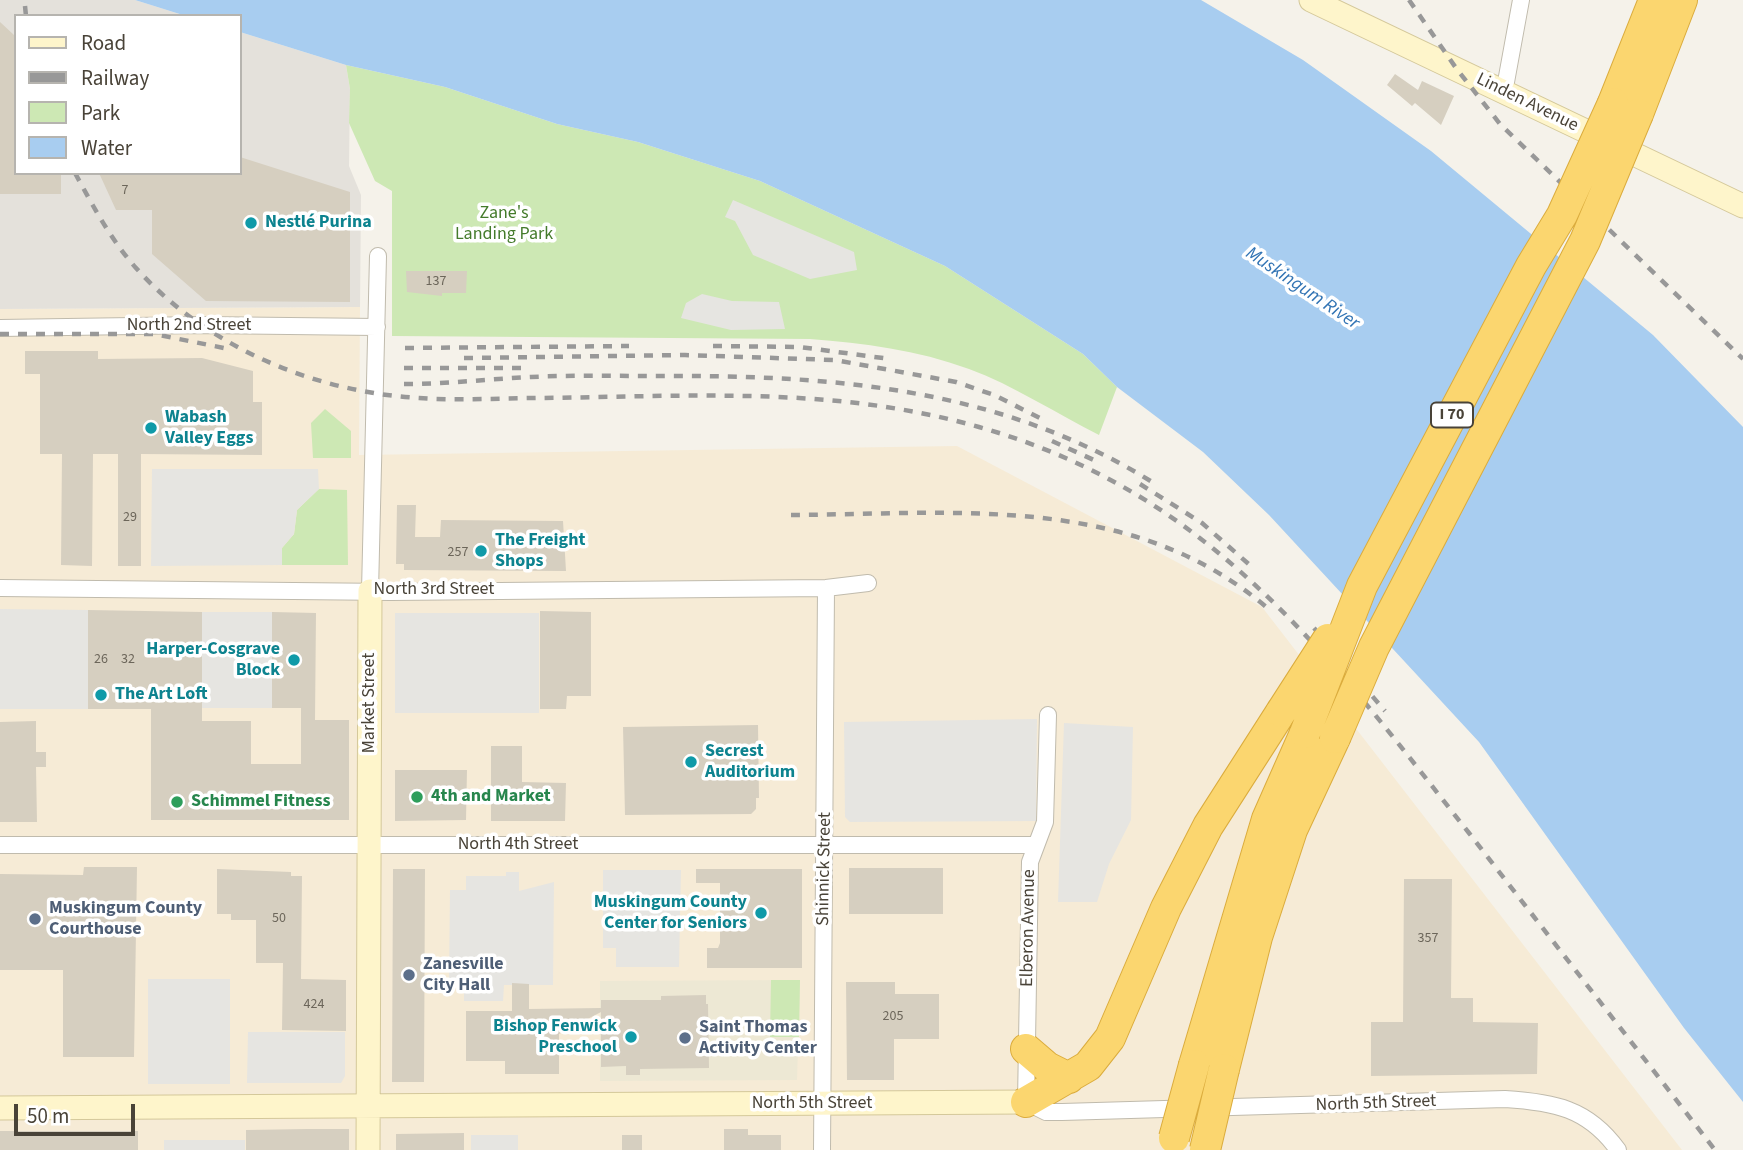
<!DOCTYPE html>
<meta charset="utf-8">
<style>
body{margin:0}
#map{position:relative;width:1743px;height:1150px;overflow:hidden;background:#f5f2ea;font-family:"Source Sans 3",sans-serif}
canvas{display:block}
.legend{position:absolute;left:14px;top:14px;width:228px;height:161px;box-sizing:border-box;background:#fff;border:2px solid #b6b4af;margin:0;padding:9px 12px;list-style:none;font-size:21px;color:#494338}
.legend li{display:flex;align-items:center;gap:14px;height:35px}
.legend b{width:35px;border:2px solid #b6b4af}
.scale{position:absolute;left:14px;top:1104px;width:121px;height:32px;box-sizing:border-box;border:4px solid #494338;border-top:0;padding-left:9px;font-size:21px;line-height:24px;white-space:nowrap;color:#494338;-webkit-text-stroke:5px #fff;paint-order:stroke}
</style>
<div id="map">
<canvas width="1743" height="1150"></canvas>
<ul class="legend">
<li><b style="height:9px;background:#fef5cb"></b>Road</li>
<li><b style="height:9px;background:#989898"></b>Railway</li>
<li><b style="height:19px;background:#cde8b4"></b>Park</li>
<li><b style="height:19px;background:#a8cdf0"></b>Water</li>
</ul>
<div class="scale">50 m</div>
</div>
<script>
const context = document.querySelector('canvas').getContext('2d');
context.lineJoin = 'round';
function fillPath(path, color) { context.fillStyle = color; context.fill(path, 'evenodd'); }
function trace(path, color, width, dash) { context.strokeStyle = color; context.lineWidth = width; context.lineCap = dash ? 'butt' : 'round'; context.setLineDash(dash || []); context.stroke(path); }
function drawText(font, color, halo, rows, align = 'center') {
  context.font = font + ' "Source Sans 3",sans-serif'; context.lineWidth = 7; context.setLineDash([]); context.textBaseline = 'middle'; context.strokeStyle = halo; context.fillStyle = color; for (const [text, x, y, turn = 0] of rows) {
    context.save(); context.translate(x, y); context.rotate((+turn || 0) * Math.PI / 180); context.textAlign = isNaN(turn) ? turn : align; if (halo) context.strokeText(text, 0, 0); context.fillText(text, 0, 0); context.restore();
  }
}
const commercial = new Path2D(`
 M360,307L359,455L957,446L1262,607L1682,1150H0V309Z`);
const industrial = new Path2D(`
 M0,0H135L186,16H16V173H240V32L346,65L350,89L349,166L361,195L360,307L0,309Z`);
const education = new Path2D(`
 M800,980L797,1080L600,1081V981Z`);
const green = new Path2D(`
 M346,65L445,87L557,124L638,142L760,181L945,266L1083,354L1117,387L1099,435C1057,414 1013,385 969,369C917,350 864,343 810,339L392,336V191L375,181L349,123L350,89Z
 M325,409L351,431V458H313L311,423Z
 M319,489L347,490L348,565H282V548L294,534L297,510Z
 M771,980H800L799,1037H770Z`);
const parking = new Path2D(`
 M733,200L854,252L857,270L810,279L753,255L735,221L725,217Z
 M702,294L732,301L779,302L785,329L731,330L681,318L686,303Z
 M152,469H318L319,489L297,510L294,534L282,548V565L151,566Z
 M0,609L88,610V709H0Z
 M202,612H272V708H202Z
 M395,613H539V713H395Z
 M1037,719L1036,821L850,822L845,817L844,722Z
 M1064,723L1133,727L1131,820L1109,864L1097,902H1058Z
 M603,870H681L679,967H616V948H603Z
 M506,872H519V891L554,882L553,985H504L503,1001H464V983L449,982L450,890H466V876H506Z
 M148,979H230V1084H148Z
 M248,1032H345V1076L341,1083H247Z
 M471,1135H518V1150H471Z
 M164,1140H245V1150H164Z`);
const water = new Path2D(`
 M135,0H1201L1303,60L1431,151L1653,335L1743,427V1102L1684,1028L1479,742L1269,515L1203,452L1117,387L1083,354L945,266L760,181L638,142L557,124L445,87L346,65L240,32V16H186Z`);
const building = new Path2D(`
 M0,22L14,35L16,173H61V194H0Z
 M1395,74L1418,90L1422,81L1454,96L1441,125L1415,103L1412,106L1387,85Z
 M240,157L350,192V302L206,301L152,254V210H116L99,173H240Z
 M406,271H467L466,293H442V296L407,292Z
 M25,351H98V359L202,358L253,371V402H262V455L141,454V566H118V454H93L92,566L61,565L62,454H40V374H25Z
 M397,505H416L415,537H440L441,520L563,521L566,571L404,570V564H396Z
 M88,610L202,612V721H251V764H301V708H272V612L316,613L315,720H349V820H151V709H88Z
 M540,611L591,612V696H567L566,709H540Z
 M36,721V752H46V767H36L37,822H0V722Z
 M758,725L759,798H756V809L751,814L625,815L623,727Z
 M491,746H522V782L566,783L565,821H491Z
 M395,770H467L466,820L395,821Z
 M84,867H137L134,1057H63V970H0V874L83,875Z
 M849,868H943V914H849Z
 M217,869L291,872V876H302L301,979L346,980V1031L282,1030L283,963H256V920H231V914H217Z
 M393,869H425L424,1082H392Z
 M696,869H802V968H707V948H718L720,943V883H696Z
 M1404,879H1452L1451,998H1473V1022L1538,1023L1537,1074L1371,1076V1022H1403Z
 M846,982H895V994H939V1039H894V1080H847Z
 M512,983L529,984V1009L601,1008V1000H661V996L706,995V1004H708L709,1068L640,1069V1075H626V1066L601,1067V1012L559,1034V1074H505V1061H466V1011H512Z
 M307,1129H349V1150H246V1130Z
 M724,1129H748V1135H781V1150H724Z
 M0,1131H138V1150H0Z
 M464,1133V1150H396V1134Z
 M622,1135H642V1150H622Z`);
const street = new Path2D(`
 M1504,93L1521,0
 M0,328L201,325L377,327
 M0,588L391,592L826,588L868,583
 M370,591L378,256
 M1048,715L1045,822L1030,862L1026,1102L1046,1112H1062L1505,1099C1553,1102 1588,1108 1618,1150
 M0,845H1036
 M822,1150L826,588`);
const secondary = new Path2D(`
 M1311,0L1743,206
 M0,1108L1026,1102
 M368,1150L370,591`);
const highway = new Path2D(`
 M1613,103L1654,0
 M1638,114L1682,0
 M1026,1049L1047,1067L1069,1078
 M1194,1065L1267,819L1305,733
 M1224,1069L1257,937L1292,830L1335,738
 M1026,1102L1088,1066L1110,1038L1166,908L1208,826L1281,712`);
const rail = new Path2D(`
 M1409,0L1456,68L1500,124L1743,359
 M25,6L26,16
 M75,173C93,206 111,240 136,268C207,347 314,392 419,398C459,401 501,398 542,398C627,397 713,393 799,398C906,404 1010,427 1105,477C1260,558 1363,699 1469,833C1551,939 1633,1044 1715,1150
 M0,334H154L229,349
 M713,346L800,347L890,359
 M405,348L629,346
 M464,358L685,355L835,360L956,382L994,395L1046,421
 M404,368H530
 M404,384C447,384 489,379 531,377C573,375 616,376 658,376C836,375 1003,388 1157,485
 M1052,441L1096,461
 M1140,484L1202,523L1252,567
 M791,515C959,514 1136,492 1272,612
 M1314,628L1385,711`);
const highwayBridge = new Path2D(`
 M1281,712L1328,639
 M1305,733L1362,586L1531,266L1562,215L1613,103
 M1335,738L1374,647L1585,241L1638,114
 M1174,1138L1194,1065
 M1205,1150L1224,1069`);
const markers = [
 [251,223,7,"#0f9aa8"],
 [151,428,7,"#0f9aa8"],
 [481,551,7,"#0f9aa8"],
 [294,660,7,"#0f9aa8"],
 [101,695,7,"#0f9aa8"],
 [691,762,7,"#0f9aa8"],
 [417,797,7,"#2e9e5b"],
 [177,802,7,"#2e9e5b"],
 [761,913,7,"#0f9aa8"],
 [35,919,7,"#5c6f8a"],
 [409,975,7,"#5c6f8a"],
 [631,1037,7,"#0f9aa8"],
 [685,1038,7,"#5c6f8a"]
];
const numberNames = [
 ["7",125,191],
 ["137",436,282],
 ["29",130,518],
 ["257",458,553],
 ["26",101,660],
 ["32",128,660],
 ["50",279,919],
 ["357",1428,939],
 ["424",314,1005],
 ["205",893,1017]
];
const shields = [
 [1452,415,42]
];
const shieldNames = [
 ["I 70",1452,415]
];
const streetNames = [
 ["Linden Avenue",1527,103,26],
 ["North 2nd Street",189,326],
 ["North 3rd Street",434,590],
 ["Market Street",370,703,-90],
 ["North 4th Street",518,845],
 ["Shinnick Street",825,869,-89],
 ["Elberon Avenue",1029,928,-89],
 ["North 5th Street",812,1104],
 ["North 5th Street",1376,1104,-2]
];
const parkNames = [
 ["Zane's",504,214],
 ["Landing Park",504,235]
];
const cultureNames = [
 ["Nestlé Purina",265,223],
 ["Wabash",165,418],
 ["Valley Eggs",165,439],
 ["The Freight",495,541],
 ["Shops",495,562],
 ["Harper-Cosgrave",280,650,"right"],
 ["Block",280,671,"right"],
 ["The Art Loft",115,695],
 ["Secrest",705,752],
 ["Auditorium",705,773],
 ["Muskingum County",747,903,"right"],
 ["Center for Seniors",747,924,"right"],
 ["Bishop Fenwick",617,1027,"right"],
 ["Preschool",617,1048,"right"]
];
const leisureNames = [
 ["4th and Market",431,797],
 ["Schimmel Fitness",191,802]
];
const serviceNames = [
 ["Muskingum County",49,909],
 ["Courthouse",49,930],
 ["Zanesville",423,965],
 ["City Hall",423,986],
 ["Saint Thomas",699,1028],
 ["Activity Center",699,1049]
];
const waterNames = [
 ["Muskingum River",1302,289,34]
];
fillPath(commercial, '#f6ebd6');
fillPath(industrial, '#e4e1db');
fillPath(education, '#ede8d4');
fillPath(green, '#cde8b4');
fillPath(parking, '#e6e5e1');
fillPath(water, '#a8cdf0');
fillPath(building, '#d6cfc0');
trace(street, '#c0bbad', 18);
trace(secondary, '#d4c89a', 25);
trace(highway, '#dbac3d', 32);
trace(street, '#fff', 16);
trace(secondary, '#fef5cb', 23);
trace(highway, '#fbd66f', 30);
trace(rail, '#989898', 4.5, [9, 9]);
trace(highwayBridge, '#dbac3d', 32, []);
trace(highwayBridge, '#fbd66f', 30);
for (const [x, y, r, color] of markers) { const dot = new Path2D(); dot.arc(x, y, r, 0, 2 * Math.PI); context.fillStyle = color; context.fill(dot); trace(dot, '#fff', 2.5); }
drawText('14px', '#6c665a', null, numberNames);
for (const [x, y, w] of shields) { const box = new Path2D(); box.roundRect(x - w / 2, y - 12.5, w, 25, 5); context.fillStyle = '#fff'; context.fill(box); trace(box, '#494338', 2); }
drawText('bold 16px', '#494338', null, shieldNames);
drawText('18px', '#494338', '#fff', streetNames);
drawText('18px', '#447b2b', '#fff', parkNames);
drawText('bold 18px', '#0d838f', '#fff', cultureNames, 'left');
drawText('bold 18px', '#27864d', '#fff', leisureNames, 'left');
drawText('bold 18px', '#4e5e75', '#fff', serviceNames, 'left');
drawText('italic 19px', '#3274b4', '#fff', waterNames);
</script>
